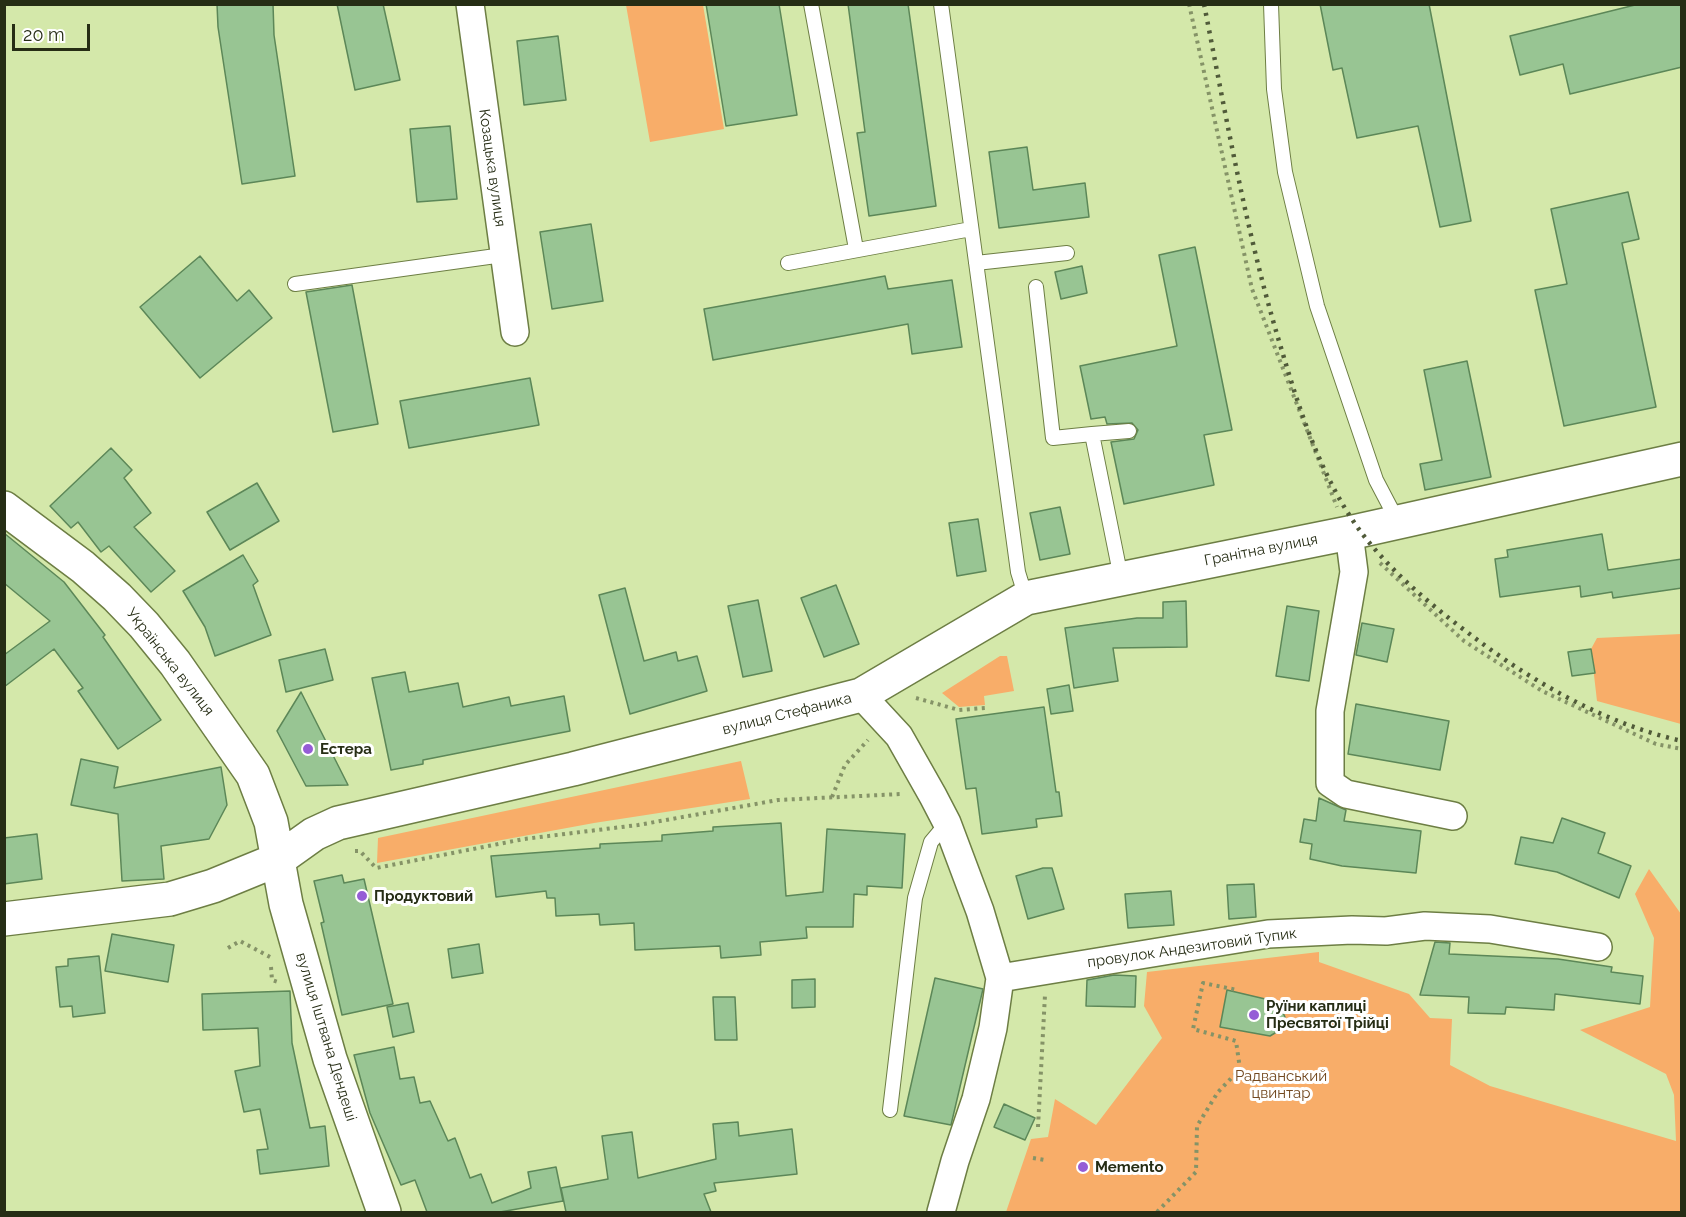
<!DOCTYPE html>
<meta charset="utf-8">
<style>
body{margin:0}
#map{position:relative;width:1686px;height:1217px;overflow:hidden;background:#d4e8aa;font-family:Raleway,sans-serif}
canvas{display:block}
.frame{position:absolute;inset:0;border:6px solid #262d15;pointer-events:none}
.scale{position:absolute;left:12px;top:24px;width:78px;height:27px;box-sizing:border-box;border:3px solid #262d15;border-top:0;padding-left:8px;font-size:18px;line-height:21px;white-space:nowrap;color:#262d15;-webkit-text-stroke:4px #fff;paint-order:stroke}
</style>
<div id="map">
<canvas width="1686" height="1217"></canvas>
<div class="frame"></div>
<div class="scale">20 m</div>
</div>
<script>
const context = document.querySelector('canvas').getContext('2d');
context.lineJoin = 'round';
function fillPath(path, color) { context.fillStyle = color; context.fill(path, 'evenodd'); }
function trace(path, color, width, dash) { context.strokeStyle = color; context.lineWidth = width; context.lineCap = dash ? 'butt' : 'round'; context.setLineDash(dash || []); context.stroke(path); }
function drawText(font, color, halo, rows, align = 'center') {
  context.font = font + ' Raleway,sans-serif'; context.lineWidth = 6; context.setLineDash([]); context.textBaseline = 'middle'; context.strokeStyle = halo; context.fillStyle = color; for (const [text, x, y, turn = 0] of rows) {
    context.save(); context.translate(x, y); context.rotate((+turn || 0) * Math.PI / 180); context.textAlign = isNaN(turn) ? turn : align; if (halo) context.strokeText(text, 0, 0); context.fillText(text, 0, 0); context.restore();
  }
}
const green = new Path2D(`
 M626,5H703L724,129L650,142Z
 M1681,634V724L1597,701L1591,649L1597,638Z
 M1000,656H1007L1014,691L984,696L985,705L959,707L942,693Z
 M741,761L750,799L594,823L377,863L378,838Z
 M1649,869L1681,914V1212H1006L1031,1139L1048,1137L1055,1099L1096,1125L1162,1038L1144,1006L1147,972L1319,952V962L1409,994L1430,1018L1452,1019L1450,1065L1490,1086L1676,1141L1674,1095L1666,1074L1580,1030L1650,1007L1654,938L1635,894Z`);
const building = new Path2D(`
 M217,4H273L274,35L295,176L242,184L218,27Z
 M337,4H383L400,80L355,90Z
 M706,4H779L797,115L726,126Z
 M848,4H908L936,206L869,216L857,133L865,132Z
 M1320,4H1429L1471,221L1440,227L1418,126L1357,138L1342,68L1333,70Z
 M1639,4H1682V67L1570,94L1563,64L1520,75L1510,36Z
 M558,36L566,100L524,105L517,41Z
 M450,126L457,199L417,202L410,129Z
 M1027,147L1033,190L1085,183L1089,217L999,228L989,152Z
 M1628,192L1639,239L1622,243L1656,407L1564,426L1535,290L1567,284L1551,209Z
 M591,224L603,301L552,309L540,232Z
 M1195,247L1232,430L1204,435L1214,485L1124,504L1111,442L1134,439L1138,430L1132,423L1107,424L1105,417L1091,419L1080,366L1177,346L1159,255Z
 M200,256L237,301L249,290L272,318L200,378L140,307Z
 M1082,266L1087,293L1061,299L1055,272Z
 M885,276L888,289L952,280L962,347L912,354L908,324L713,360L704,309Z
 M352,285L378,424L333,432L306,292Z
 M1467,361L1491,477L1425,490L1420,464L1442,460L1424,370Z
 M530,378L539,425L409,448L400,401Z
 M111,448L132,470L124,478L151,513L134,527L175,571L151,592L109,546L101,552L78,522L71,528L50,506Z
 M257,483L279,521L230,550L207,512Z
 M1060,507L1070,554L1040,560L1030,513Z
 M978,519L986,571L957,576L949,523Z
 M4,533L64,582L105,635L103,637L161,720L118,749L78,691L83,688L54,649L4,687V655L50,621L4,583Z
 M1602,534L1608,570L1682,559V588L1613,598L1612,592L1581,597L1580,586L1500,597L1495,559L1508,557L1507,550Z
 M243,555L258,581L253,585L271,635L215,656L205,627L183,591Z
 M836,585L859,644L824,657L801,598Z
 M625,588L644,661L676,652L678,661L697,656L707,691L630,714L599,595Z
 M758,600L772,671L743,677L728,606Z
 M1186,601L1187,647L1113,648L1118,681L1074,688L1065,628L1137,618H1163V602Z
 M1287,606L1319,611L1309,681L1276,676Z
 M1362,623L1394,629L1387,662L1356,655Z
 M325,649L333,680L286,692L279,660Z
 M1591,649L1595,673L1572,676L1568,652Z
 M405,672L409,692L458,683L463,707L509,697L511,706L564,696L570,731L423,760V764L391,770L372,678Z
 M1069,685L1073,711L1051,714L1047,689Z
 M301,692L348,785L306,786L277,731Z
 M1356,704L1449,721L1440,770L1348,754Z
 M1044,707L1056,792H1059L1062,816L1036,819L1037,827L982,834L976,788L966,789L956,719Z
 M81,759L118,767L114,788L221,767L227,805L209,839L161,846L164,879L122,881L118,814L71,805Z
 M1319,798L1346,810L1344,821L1421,831L1416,873L1342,866L1310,859L1312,844L1300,842L1304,819L1316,821Z
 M1562,818L1605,833L1598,853L1631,866L1619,898L1557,872L1515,864L1521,837L1553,843Z
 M781,823L786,896L823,892L827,829L905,834L902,888L867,886V895L854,894L853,927H806L807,938L760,942L761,955L721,958L720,946L635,950L634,923L600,925L599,914L556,916L555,898H547L546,891L496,897L491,856L600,848V844L662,841V835L713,831V827Z
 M37,834L42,879L4,884V838Z
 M1043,868H1052L1064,909L1028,919L1016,876Z
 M342,875L344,883L364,879L393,1004L342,1015L321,923L324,922L314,881Z
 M1254,884L1256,917L1229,919L1227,885Z
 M1171,891L1174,925L1128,928L1125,894Z
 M112,934L174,945L168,982L105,971Z
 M1435,942L1450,943L1449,954L1558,959L1612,967L1611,972L1643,976L1640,1004L1555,994L1554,1010L1506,1007L1505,1014L1468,1013L1469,997L1420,995Z
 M479,944L483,973L452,978L448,949Z
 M99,956L105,1013L73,1017L72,1006L60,1007L56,967L68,966V959Z
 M1114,975L1136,976L1135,1007L1086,1006L1087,980Z
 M935,978L983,989L951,1125L904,1116Z
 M815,979V1007L792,1008V980Z
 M1227,990L1278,1002L1285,1017L1280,1030L1270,1036L1220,1027Z
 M290,991L292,1043L310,1128L325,1126L329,1166L260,1174L257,1150L268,1149L260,1109L244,1112L235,1071L260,1066L258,1028L203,1030L202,994Z
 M713,997H735L737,1040H715Z
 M408,1003L414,1032L393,1037L387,1007Z
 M394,1047L400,1079L414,1077L420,1103L430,1101L448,1141L455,1138L470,1178L481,1174L492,1203L531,1188L528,1172L556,1167L563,1201L500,1212H427L415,1180L401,1185L370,1113L354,1055Z
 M1004,1104L1035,1118L1025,1140L994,1127Z
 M738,1122L739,1136L792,1129L797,1174L714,1183L716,1191L704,1194L711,1212H566L561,1188L608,1179L602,1136L632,1132L638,1178L716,1159L713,1124Z`);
const path = new Path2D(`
 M1189,4L1252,289L1337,507
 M1380,563L1464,641L1542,691L1656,744L1682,749
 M916,698L959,710L985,708
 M832,797L845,765L868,740
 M355,851H360L376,868L524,839L638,825L778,800L901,794
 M228,948L240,941L270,957
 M271,967L272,980L278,982
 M1038,1127L1045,995
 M1033,1158L1045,1160
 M1157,1212L1196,1172L1197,1126L1218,1092L1240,1069L1236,1041L1193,1029L1203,983L1237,990`);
const service = new Path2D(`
 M811,4L856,249
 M941,4L1018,572L1026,598
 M1271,4L1274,89L1285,172L1317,306L1376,480L1398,522
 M788,263L971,229
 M976,263L1067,253
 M295,284L503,255
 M1036,287L1053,438L1092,434
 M1121,578L1092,434L1129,431
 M890,1110L915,898L931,842L947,823`);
const minor = new Path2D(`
 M470,4L515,332
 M1349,533L1354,572L1330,711V783L1346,794L1453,816
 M861,695L899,736L933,796L947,823L980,911L1000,978L993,1028L976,1099L955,1161L941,1212
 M1000,978L1268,934L1352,930L1386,931L1425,926L1490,929L1598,947`);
const tertiary = new Path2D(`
 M4,508L83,567L117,597L144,625L175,663L253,775L271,822L286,904L330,1059L384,1212
 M4,919L170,899L213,886L279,859L314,834L338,823L573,769L861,695L1026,598L1349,533L1682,459`);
const rail = new Path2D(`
 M1204,4C1227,121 1247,237 1282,351C1300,412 1321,476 1358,528C1392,575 1441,613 1487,647C1545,689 1611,725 1682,741`);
const markers = [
 [308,749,6,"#955dd6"],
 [362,896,6,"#955dd6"],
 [1254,1015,6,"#955dd6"],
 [1083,1167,6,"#955dd6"]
];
const streetNames = [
 ["Козацька вулиця",492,168,82],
 ["Гранітна вулиця",1261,550,-11],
 ["Українська вулиця",170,662,52],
 ["вулиця Стефаника",787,714,-14],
 ["провулок Андезитовий Тупик",1192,948,-8],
 ["вулиця Іштвана Дендеші",326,1037,73]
];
const poiNames = [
 ["Естера",320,749],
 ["Продуктовий",374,896],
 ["Руїни каплиці",1266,1006],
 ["Пресвятої Трійці",1266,1023],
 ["Memento",1095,1167]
];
const parkNames = [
 ["Радванський",1281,1076],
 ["цвинтар",1281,1093]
];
fillPath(green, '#f8ad69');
fillPath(building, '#98c593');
trace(building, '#5c8758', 1.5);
trace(service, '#6d7e44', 16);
trace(minor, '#6d7e44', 30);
trace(tertiary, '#6d7e44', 36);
trace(path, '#859367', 4, [3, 4.5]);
trace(service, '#fff', 14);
trace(minor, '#fff', 27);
trace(tertiary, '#fff', 33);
trace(rail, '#505a39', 4.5, [3, 6]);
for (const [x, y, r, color] of markers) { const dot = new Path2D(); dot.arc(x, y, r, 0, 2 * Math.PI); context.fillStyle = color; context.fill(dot); trace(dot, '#fff', 2); }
drawText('15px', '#262d15', '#fff', streetNames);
drawText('bold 15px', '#262d15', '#fff', poiNames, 'left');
drawText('15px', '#72481f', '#fff', parkNames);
</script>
